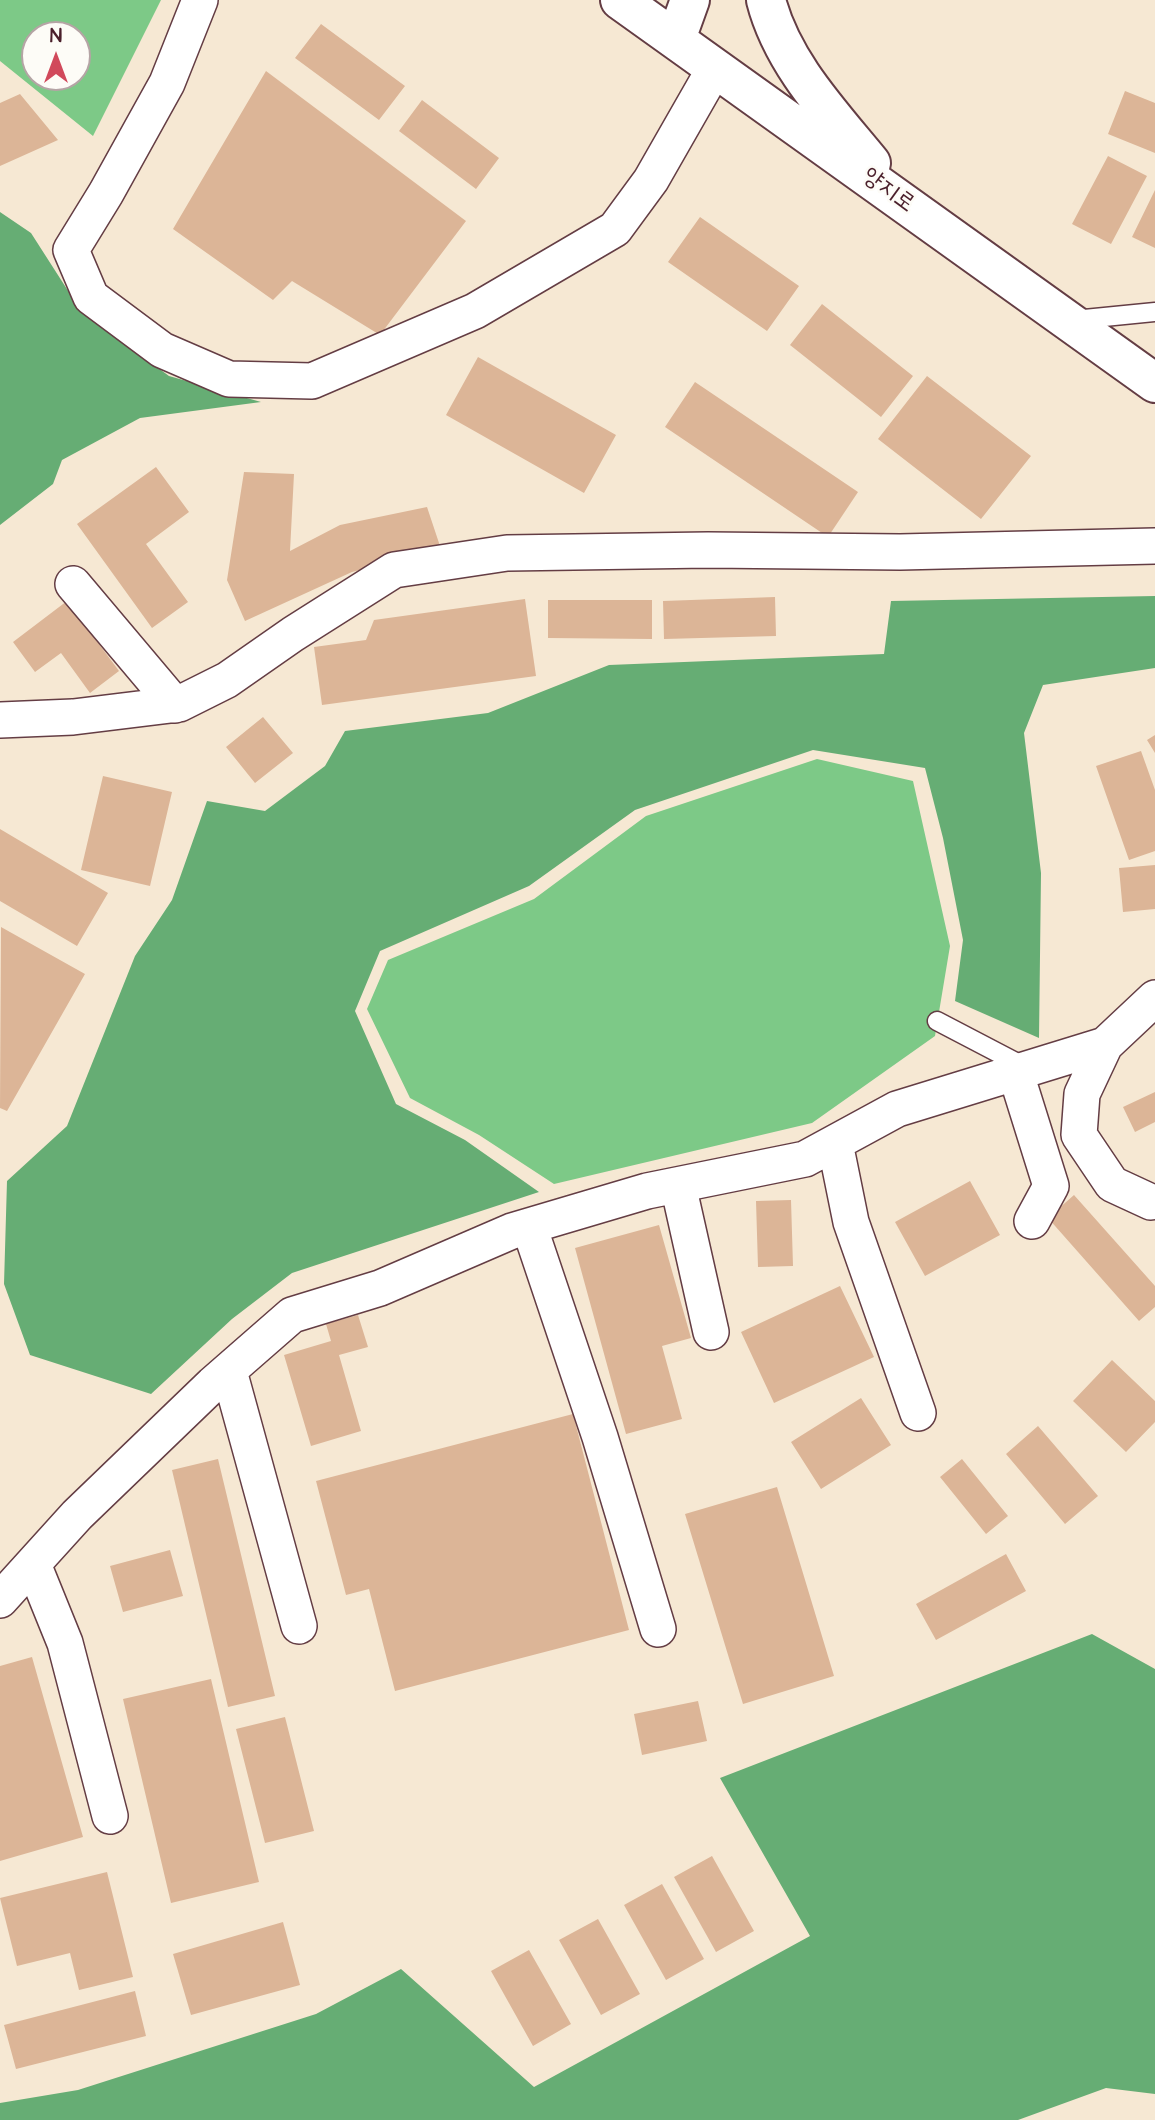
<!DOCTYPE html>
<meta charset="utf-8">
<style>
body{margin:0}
#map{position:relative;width:1155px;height:2120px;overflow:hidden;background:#f6e8d3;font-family:"Architects Daughter",sans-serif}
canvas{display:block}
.north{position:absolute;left:21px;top:21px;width:70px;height:70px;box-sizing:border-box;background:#fdfcf7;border:2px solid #b5a4a5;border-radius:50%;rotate:0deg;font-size:19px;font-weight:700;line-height:28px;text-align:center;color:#4a1f2b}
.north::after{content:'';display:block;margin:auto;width:24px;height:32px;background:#d1495b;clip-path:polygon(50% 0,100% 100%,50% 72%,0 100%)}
</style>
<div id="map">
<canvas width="1155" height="2120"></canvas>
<div class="north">N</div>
</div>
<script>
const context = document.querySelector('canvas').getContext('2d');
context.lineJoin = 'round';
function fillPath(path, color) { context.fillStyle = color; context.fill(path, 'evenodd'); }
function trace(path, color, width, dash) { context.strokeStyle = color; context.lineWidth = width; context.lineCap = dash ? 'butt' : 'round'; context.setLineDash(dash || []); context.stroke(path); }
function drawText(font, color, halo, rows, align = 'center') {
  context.font = font + ' "Architects Daughter","Poor Story",sans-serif'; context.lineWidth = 5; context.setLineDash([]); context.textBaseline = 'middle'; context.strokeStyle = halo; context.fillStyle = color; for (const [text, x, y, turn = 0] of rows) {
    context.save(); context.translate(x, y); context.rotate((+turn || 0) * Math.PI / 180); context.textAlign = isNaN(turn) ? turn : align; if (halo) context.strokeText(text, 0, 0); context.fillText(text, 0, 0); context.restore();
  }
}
const green = new Path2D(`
 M0,0H161L93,136L0,61ZM77,35V77H35V35Z
 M817,759L913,781L950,946L935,1036L812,1123L554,1184L479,1135L410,1098L367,1009L388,960L534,899L646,816Z`);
const forest = new Path2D(`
 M0,212L31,233L81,311L169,376L261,402L140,418L62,460L53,484L0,525Z
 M1155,596V668L1043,685L1024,733L1041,873L1039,1038L955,1001L963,940L943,838L925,768L813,750L635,810L529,886L380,951L355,1011L396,1104L465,1140L539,1192L292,1273L232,1319L151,1394L30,1355L4,1284L7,1181L67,1126L135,956L172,900L207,801L265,811L325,766L345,731L488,713L609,665L884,654L891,601Z
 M1092,1634L1155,1669V2094L1106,2088L1018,2120H0V2103L78,2090L316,2014L401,1969L534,2087L810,1936L720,1778Z`);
const building = new Path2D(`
 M321,24L405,86L379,120L295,58Z
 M266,71L466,221L380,335L292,281L273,300L173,229Z
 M1125,91L1155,103V153L1108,134Z
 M20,94L58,140L0,166V103Z
 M422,100L499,158L476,189L399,131Z
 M1108,156L1147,176L1111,244L1072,224Z
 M1155,190V248L1132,237Z
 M700,217L799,286L767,331L668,262Z
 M822,304L913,376L881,417L790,345Z
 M478,357L616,435L584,493L446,415Z
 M927,376L1031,456L981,519L878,439Z
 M695,382L858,492L828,537L665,427Z
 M156,467L189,512L146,544L188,602L152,628L77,524Z
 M244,472L294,474L290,551L340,525L427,507L441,549L352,572L245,621L227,580Z
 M775,597L776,636L664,639L663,601Z
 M525,599L536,676L322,705L314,647L366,640L374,620Z
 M548,600H652V639L548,638Z
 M67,601L119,671L90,693L61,653L35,672L13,642Z
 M263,717L293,753L255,783L226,747Z
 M1155,735V753L1147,740Z
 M1141,751L1155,790V851L1129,860L1096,766Z
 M103,776L172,792L150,886L81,870Z
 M0,829L108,893L77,946L0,901Z
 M1155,865V909L1123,912L1119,868Z
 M1,927L85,974L7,1111L0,1108Z
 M1155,1092V1122L1135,1132L1123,1107Z
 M970,1181L1000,1235L925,1276L895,1222Z
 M1074,1195L1155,1286V1307L1139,1321L1048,1218Z
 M791,1200L793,1266L758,1267L756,1201Z
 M659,1225L691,1338L662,1346L682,1419L626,1434L575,1248Z
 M840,1286L874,1357L774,1403L741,1332Z
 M358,1315L368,1347L339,1355L361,1431L311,1446L284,1355L331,1341L326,1324Z
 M1112,1360L1155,1401V1422L1126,1452L1073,1401Z
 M861,1398L891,1445L821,1489L791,1442Z
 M573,1414L629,1630L395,1691L369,1589L346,1595L316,1481Z
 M1038,1426L1098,1496L1065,1524L1006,1454Z
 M218,1459L275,1696L228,1707L172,1470Z
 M962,1459L1008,1516L986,1534L940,1477Z
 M777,1487L834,1676L743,1704L685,1514Z
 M170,1550L183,1596L123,1612L110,1566Z
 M1006,1554L1026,1591L936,1640L916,1604Z
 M32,1657L83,1837L0,1861V1666Z
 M211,1679L259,1882L171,1903L123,1699Z
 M698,1701L707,1741L642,1755L634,1714Z
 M285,1717L314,1831L265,1843L236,1729Z
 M712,1856L754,1931L716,1952L674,1877Z
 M107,1872L133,1977L79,1990L70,1953L17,1966L0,1898Z
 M662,1884L704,1959L666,1980L624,1905Z
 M598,1919L640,1994L601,2015L559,1940Z
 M283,1922L300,1985L191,2015L173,1954Z
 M529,1950L571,2024L533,2046L491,1971Z
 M135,1991L146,2036L16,2069L4,2025Z`);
const service = new Path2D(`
 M1074,320L1155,312
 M937,1021L1027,1068`);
const minor = new Path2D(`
 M200,0L167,83L106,193L71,250L91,297L162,350L229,379L312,381L475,311L615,229L651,180L715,68
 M73,584L175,705
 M0,720L73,717L179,704L227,680L293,634L394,570L507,553L708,550L900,552L1155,546
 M1105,1045L1082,1094L1079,1135L1112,1184L1151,1202
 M1016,1074L1051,1186L1032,1221
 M835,1143L851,1222L918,1413
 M678,1185L711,1332
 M529,1226L600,1437L658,1629
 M229,1371L299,1626
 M33,1564L65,1643L110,1816
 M0,1600L77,1515L213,1384L292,1315L380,1288L512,1231L647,1191L805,1159L897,1109L1105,1045L1155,998`);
const tertiary = new Path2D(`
 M620,0L1155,383
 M766,0C782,63 831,114 871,163
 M676,39L690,0`);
const streetNames = [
 ["양지로",888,191,36]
];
fillPath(green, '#7dc987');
fillPath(forest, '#66ad74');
fillPath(building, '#dcb597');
trace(service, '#643d44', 21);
trace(minor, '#643d44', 38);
trace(tertiary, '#643d44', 42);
trace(service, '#fff', 18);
trace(minor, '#fff', 35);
trace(tertiary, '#fff', 38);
drawText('24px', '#4a1f2b', '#fdfcf7', streetNames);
</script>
